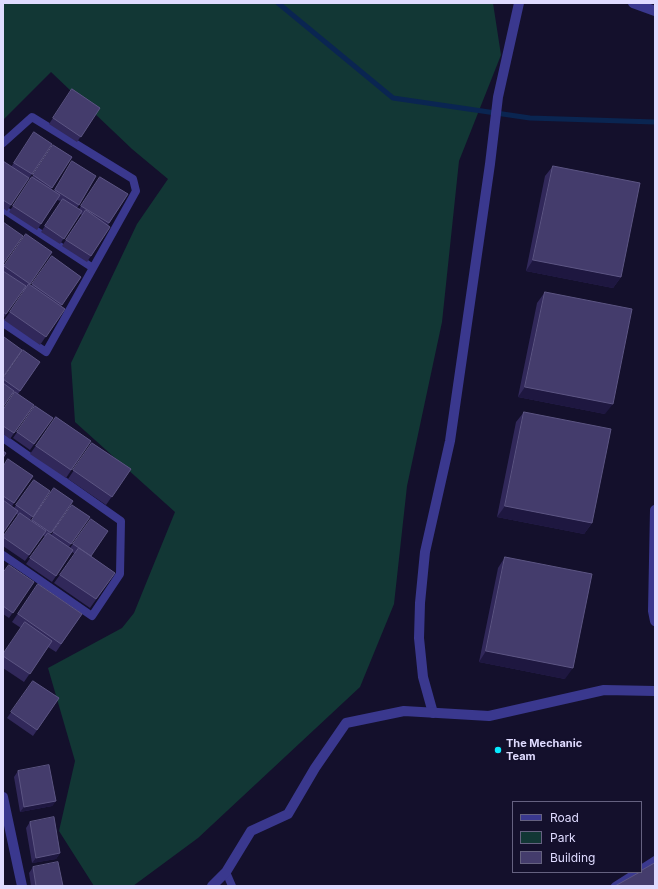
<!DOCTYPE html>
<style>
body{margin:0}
#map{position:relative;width:658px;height:889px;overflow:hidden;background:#14102c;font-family:Inter,sans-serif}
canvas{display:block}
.frame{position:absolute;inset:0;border:4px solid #dfdbff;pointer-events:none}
.legend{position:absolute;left:512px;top:801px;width:130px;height:72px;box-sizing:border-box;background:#14102c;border:1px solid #656180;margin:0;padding:5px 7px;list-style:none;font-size:12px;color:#dfdbff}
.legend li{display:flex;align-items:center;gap:8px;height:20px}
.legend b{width:20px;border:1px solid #656180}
</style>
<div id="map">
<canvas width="658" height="889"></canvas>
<div class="frame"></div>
<ul class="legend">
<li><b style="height:5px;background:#3a388e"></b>Road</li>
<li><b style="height:11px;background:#123735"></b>Park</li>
<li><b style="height:11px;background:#443c6c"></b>Building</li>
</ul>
</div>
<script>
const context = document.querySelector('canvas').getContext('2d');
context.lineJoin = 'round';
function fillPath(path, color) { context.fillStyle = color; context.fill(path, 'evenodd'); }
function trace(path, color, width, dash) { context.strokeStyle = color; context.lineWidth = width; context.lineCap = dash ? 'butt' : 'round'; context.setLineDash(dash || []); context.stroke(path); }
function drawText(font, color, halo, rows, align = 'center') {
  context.font = font + ' Inter,sans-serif'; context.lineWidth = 3; context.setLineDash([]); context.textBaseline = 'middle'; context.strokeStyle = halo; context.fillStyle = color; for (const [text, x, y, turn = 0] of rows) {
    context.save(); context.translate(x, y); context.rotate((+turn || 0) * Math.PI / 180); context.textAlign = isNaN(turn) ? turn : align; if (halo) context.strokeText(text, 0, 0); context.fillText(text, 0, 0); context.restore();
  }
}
const green = new Path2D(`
 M3,3H493L501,55L459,161L442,322L407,486L394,604L360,687L198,838L133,886H94L59,831L75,761L48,668L122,628L134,613L175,512L75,422L71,363L137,224L168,179L132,149L51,72L3,120Z`);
const stream = new Path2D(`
 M278,3L393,98L530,118L655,122`);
const service = new Path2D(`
 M3,143L32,117L133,179L136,191L46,352L3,323
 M3,209L93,268
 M3,438L121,521L120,574L92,616L3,555
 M641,869L655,860
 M226,872L232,886
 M615,886L637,872`);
const minor = new Path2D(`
 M633,3L655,11
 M655,510L653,611L655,621
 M433,713L423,677L419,638L420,603L425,552L450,441L490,164L498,97L519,3
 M3,797L22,886`);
const tertiary = new Path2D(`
 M212,886L226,872L251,831L288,814L315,768L346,723L404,711L489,716L604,690L655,691`);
const wall = new Path2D(`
 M72,89L100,108L77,142L49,124Z
 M34,132L32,174L7,211L3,208V161L11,167Z
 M53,145L72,157L51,189L54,191L72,161L79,205L77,208L79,209L100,177L128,194L108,225L110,227L87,262L62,246L82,215L80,214L60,244L41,232L61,201L57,200L37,230L9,212Z
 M553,166L621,277L613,288L526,271L545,176Z
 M26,234L30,285L31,286L52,256L81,277L61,306L65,309L40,345L4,320L24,292L22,291L3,319V267Z
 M545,292L605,414L518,397L537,303Z
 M40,362L18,394L34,405L10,439L3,434V410L13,395L12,394L3,407V379Z
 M35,406L53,418L30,450L13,438Z
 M524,412L592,523L584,534L497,517L516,422Z
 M56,417L91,441L66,478L30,454Z
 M92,443L131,469L106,505L68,479Z
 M3,467L33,476L12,506L14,508L34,480L50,491L30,520L31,521L54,488L73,501L50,534L51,535L72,505L90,517L69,547L70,548L91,519V556L115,573L90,608L54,583L75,554L72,552L52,582L26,564L45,537L43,535L25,561L3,546V538L18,515L16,514L3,533Z
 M505,557L565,679L479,662L498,568Z
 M3,573L34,582L9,618L3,614Z
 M38,584L82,614L56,652L48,647L24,682L3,668V654L21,628L12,622Z
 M33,681L59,698L33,736L7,718Z
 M18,771L56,801L52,806L20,812L14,777Z
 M30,822L60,853L56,859L32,863L26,828Z
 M33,867L63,886H31L29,873Z`);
const shadedWall = new Path2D(`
 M533,260L621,277L613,288L526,271Z
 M525,387L613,404L605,414L518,397Z
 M505,506L592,523L584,534L497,517Z
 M486,651L573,668L565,679L479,662Z
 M56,801L52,806L20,812L24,807Z
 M60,853L56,859L32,863L36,858Z`);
const building = new Path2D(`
 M72,89L100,108L81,137L53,118Z
 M34,132L52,144L32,174L14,163Z
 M53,145L72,157L52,188L33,175Z
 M3,161L29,178L11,205L3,200Z
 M72,161L96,176L79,205L55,190Z
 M553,166L640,183L621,277L533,260Z
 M32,177L60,195L41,224L13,206Z
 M100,177L128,194L109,223L81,206Z
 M63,199L82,211L64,239L45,226Z
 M86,210L110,227L91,256L66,240Z
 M3,222L23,236L3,264Z
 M26,234L52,252L30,284L4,266Z
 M52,256L81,277L62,305L32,284Z
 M3,271L26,286L6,314L3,312Z
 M29,284L65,309L46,337L10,312Z
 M545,292L632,309L613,404L525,387Z
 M4,337L22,350L3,377V338Z
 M23,350L40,362L20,391L3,379Z
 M3,383L14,391L3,407Z
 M15,392L34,405L14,433L3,426V410Z
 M35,406L53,418L34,444L17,432Z
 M524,412L611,429L592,523L505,506Z
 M56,417L91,441L71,470L36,446Z
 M92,443L131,469L112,497L73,470Z
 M3,451L6,453L3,458Z
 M8,459L33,476L14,503L3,496V467Z
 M34,480L50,491L33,517L16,505Z
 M54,488L73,501L51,533L32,520Z
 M3,500L18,511L3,533Z
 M72,505L90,517L71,544L53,532Z
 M20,513L46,531L29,555L3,537Z
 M91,519L108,531L91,556L73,544Z
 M48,533L73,550L56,576L30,558Z
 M79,548L115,573L96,599L60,575Z
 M505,557L592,574L573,668L486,651Z
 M9,565L34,582L13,613L3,606V573Z
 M38,584L82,614L61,644L18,614Z
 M25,622L52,641L30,674L3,656V654Z
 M33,681L59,698L37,730L11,712Z
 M49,765L56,801L24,807L18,771Z
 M54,817L60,853L36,858L30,822Z
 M58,862L63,886H36L33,867Z
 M655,863V886H615L640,872H641V871Z`);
const markers = [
 [498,750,4,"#07eaff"]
];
const poiNames = [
 ["The Mechanic",506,744],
 ["Team",506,757]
];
fillPath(green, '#123735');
trace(stream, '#0a2551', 5);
trace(service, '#3a388e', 8);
trace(minor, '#3a388e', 10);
trace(tertiary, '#3a388e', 10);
fillPath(wall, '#31285a');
fillPath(shadedWall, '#1e1740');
fillPath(building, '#443c6c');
trace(building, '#5c5583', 1);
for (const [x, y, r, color] of markers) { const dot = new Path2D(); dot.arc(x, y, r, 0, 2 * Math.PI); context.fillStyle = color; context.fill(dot); trace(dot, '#14102c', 1.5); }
drawText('bold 11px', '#dfdbff', '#14102c', poiNames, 'left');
</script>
